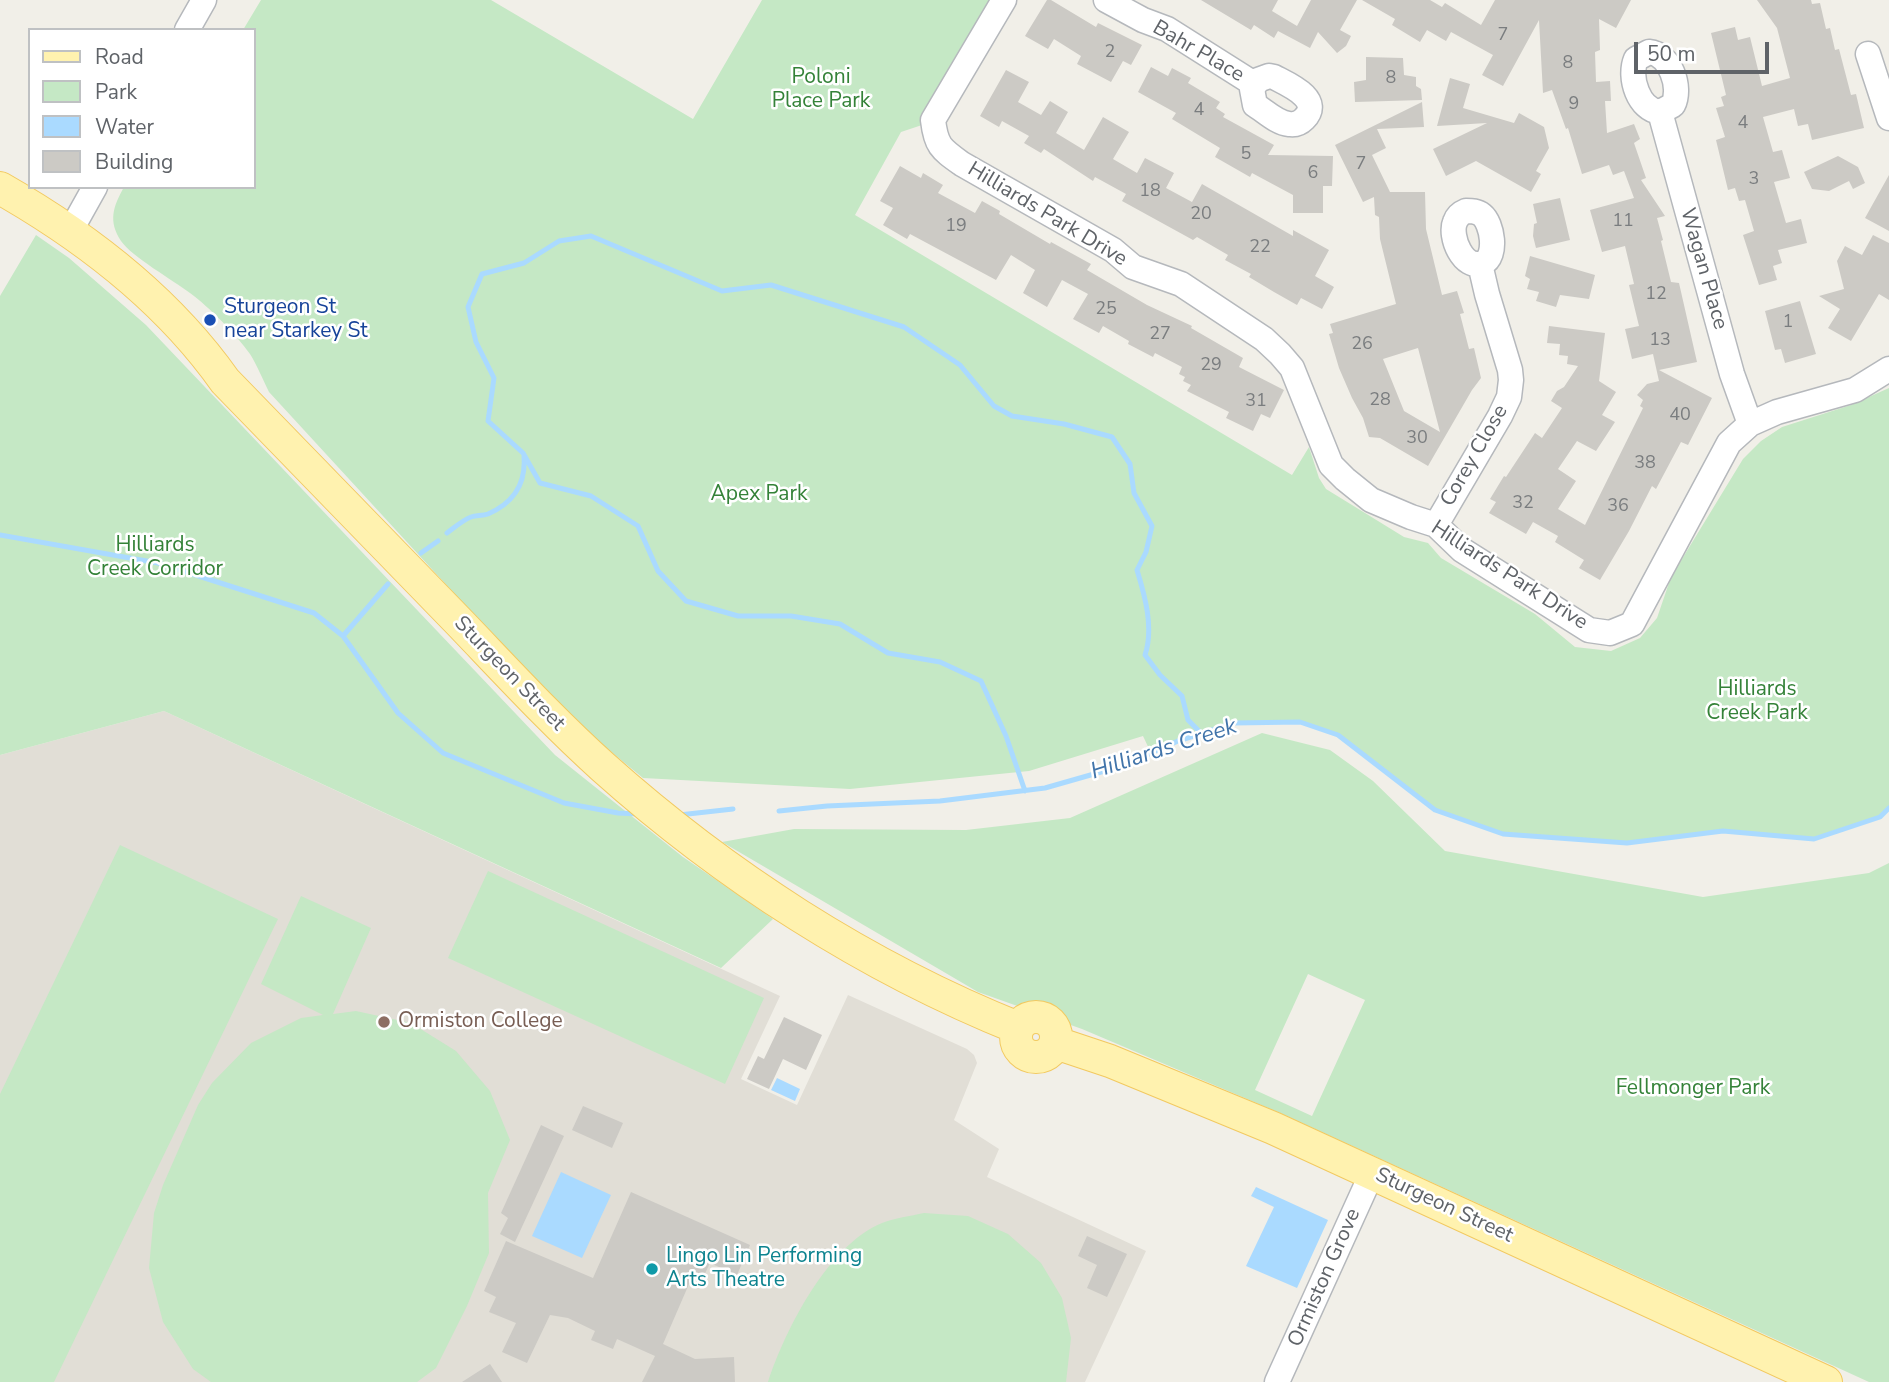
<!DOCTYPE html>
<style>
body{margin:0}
#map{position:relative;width:1889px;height:1382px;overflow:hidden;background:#f1efe8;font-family:"Nunito Sans",sans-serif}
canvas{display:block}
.legend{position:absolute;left:28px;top:28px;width:228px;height:161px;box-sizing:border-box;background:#fff;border:2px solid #bfc1c3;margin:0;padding:9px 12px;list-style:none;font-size:21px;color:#5f6368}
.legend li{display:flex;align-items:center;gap:14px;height:35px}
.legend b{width:35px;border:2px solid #bfc1c3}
.scale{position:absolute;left:1634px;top:42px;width:135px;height:32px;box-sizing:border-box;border:4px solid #5f6368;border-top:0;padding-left:9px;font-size:21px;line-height:24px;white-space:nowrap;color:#5f6368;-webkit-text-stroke:5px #fff;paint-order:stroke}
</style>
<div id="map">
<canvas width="1889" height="1382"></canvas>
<ul class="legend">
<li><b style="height:9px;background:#fff2af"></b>Road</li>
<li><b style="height:19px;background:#c5e8c5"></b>Park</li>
<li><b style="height:19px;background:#aadaff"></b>Water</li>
<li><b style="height:19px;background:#cccac5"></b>Building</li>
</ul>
<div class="scale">50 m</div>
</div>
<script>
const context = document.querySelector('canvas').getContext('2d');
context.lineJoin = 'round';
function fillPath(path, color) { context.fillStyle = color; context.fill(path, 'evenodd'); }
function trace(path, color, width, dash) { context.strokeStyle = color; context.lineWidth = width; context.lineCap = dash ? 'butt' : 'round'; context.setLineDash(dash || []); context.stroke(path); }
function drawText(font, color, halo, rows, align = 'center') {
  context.font = font + ' "Nunito Sans",sans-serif'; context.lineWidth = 5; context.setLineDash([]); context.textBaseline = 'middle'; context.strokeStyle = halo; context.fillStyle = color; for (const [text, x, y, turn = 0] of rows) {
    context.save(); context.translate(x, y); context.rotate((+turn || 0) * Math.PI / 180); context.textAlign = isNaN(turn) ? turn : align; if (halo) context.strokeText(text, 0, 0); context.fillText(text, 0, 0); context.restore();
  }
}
const education = new Path2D(`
 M164,711L780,996L741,1079L797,1105L848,995L967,1049L974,1055L977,1063L954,1120L999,1149L987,1177L1146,1251L1085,1382H0V755Z`);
const green = new Path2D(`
 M261,0H491L693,119L762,0H993L922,125L901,132L855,215L1292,475L1309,447L1319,478L1326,489L1404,537L1428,543L1441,558L1535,614L1575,647L1611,651L1640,638L1657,618L1671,577L1743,459L1761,441L1782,427L1851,405L1889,388V808L1880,817L1814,839L1723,831L1627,843L1503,834L1435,810L1338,735L1300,722L1234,723L1178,741L1151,753L1143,736L1029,771L850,789L643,778L565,714L269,392C263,380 257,365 250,354C236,334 209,307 190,293C173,280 132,257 121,241C108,221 113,207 124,187H254V30H243Z
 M36,235L69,258L146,325L555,755L683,857L773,919L721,968L164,711L0,755V296Z
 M1262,733L1330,750L1373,781L1445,851L1703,897L1869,873L1889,863V1382H1869L1280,1113L1082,1029L978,992L722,842L794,829L966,830L1070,818ZM1308,974L1365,1000L1312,1116L1255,1090Z
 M120,845L278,919L54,1382H0V1094Z
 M488,871L764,998L725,1084L448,958Z
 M301,896L371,928L333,1014L356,1011L411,1023L456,1051L490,1091L510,1140L488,1193L489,1253L467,1306L436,1368L417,1382H211L193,1369L163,1322L149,1268L154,1213L163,1185L198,1105L212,1083L251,1043L301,1018L323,1015L261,984Z
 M924,1213L968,1216L1008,1234L1041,1263L1062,1298L1071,1338L1066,1382H768C785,1330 828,1245 882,1223C895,1218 910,1216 924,1213Z`);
const water = new Path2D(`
 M777,1078L800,1089L795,1101L771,1090Z
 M561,1172L611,1195L582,1258L532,1236Z
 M1256,1187L1328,1220L1297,1288L1246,1266L1274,1207L1251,1196Z`);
const stream = new Path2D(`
 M447,533C455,527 463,520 471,517C476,515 482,516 488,514C513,503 526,484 524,457
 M0,535L158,563L314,613L343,636L398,713L443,753L564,803L618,813L637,814
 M421,553L438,541
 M343,636L388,584
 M1025,791L1006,736L981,681L940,662L888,653L840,624L791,616H738L686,601L658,571L638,526L591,496L540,483L523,453L488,421L494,378L476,342L468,307L482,274L524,263L559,241L591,236L722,291L771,285L904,327L960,365L994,406L1012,416L1064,424L1112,437L1130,464L1134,493L1152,526L1146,552L1137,570C1145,596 1154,628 1145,655L1160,675L1182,696L1188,720L1201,733
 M779,811L827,806L940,801L1045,788L1122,766L1178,741L1234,723L1300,722L1338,735L1435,810L1503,834L1627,843L1723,831L1814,839L1880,817L1889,808
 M679,815L733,809`);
const building = new Path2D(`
 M1047,0H1051L1096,27L1098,23L1142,45L1131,65L1123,61L1111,82L1077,64L1081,56L1054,39L1048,49L1025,36Z
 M1201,0H1278L1272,11L1297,26L1311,0H1357L1340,30L1351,36L1346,46L1337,53L1318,32L1310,48L1278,31L1274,38L1254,25L1251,30Z
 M1362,0H1430L1442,7L1445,3L1481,25L1495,0H1631L1616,28L1599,19L1600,50L1595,52L1596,82L1610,81L1611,101H1605L1607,133L1634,124L1640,139L1634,143L1646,178L1641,180L1665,216L1657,218L1663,240L1661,241L1671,282L1679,283L1697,362L1659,370L1712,398L1688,445L1681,442L1656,489L1652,486L1629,531L1600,580L1579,568L1584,560L1555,542L1558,536L1533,522L1526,534L1489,513L1496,502L1490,499L1504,476L1506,477L1535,433L1542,438L1562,408L1551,401L1557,391L1564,387L1578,366L1567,364L1568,356L1559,355L1560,344L1547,343L1549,326L1605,333L1599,381L1616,392L1602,415L1615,422L1596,451L1577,441L1558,469L1576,481L1558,509L1585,525L1643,408L1640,406L1643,400L1637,395L1647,384L1659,381L1653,354L1632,359L1625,329L1639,326L1629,285L1634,284L1625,246L1602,252L1590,210L1634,198L1624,171L1613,175L1609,165L1582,174L1568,128L1566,129L1552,90L1543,93L1539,20L1503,86L1482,75L1493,55L1451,32L1446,41L1427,30L1420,42L1392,25L1395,19Z
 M1757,0H1811L1812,4L1820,3L1826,29L1830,28L1835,50L1839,49L1851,95L1856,94L1864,128L1812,140L1808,124L1798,126L1794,109L1763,117L1773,152L1782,150L1790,178L1774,182L1786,223L1801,219L1807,243L1778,250L1782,263L1773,266L1777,280L1759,285L1743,235L1754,231L1745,200L1739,201L1735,188L1728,190L1716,140L1725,137L1716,108L1724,106L1721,97L1726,95L1711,33L1735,27L1738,40L1750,37L1762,86L1790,78L1777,28Z
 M1366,57L1403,58L1404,75L1416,77V86L1421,89L1422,100L1355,102L1354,82L1366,80Z
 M1151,67L1168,76L1172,68L1191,78L1188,83L1220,102L1216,108L1225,114L1223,117L1274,145L1268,155L1333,156L1332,186H1323V213H1293V195L1252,173L1250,177L1215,157L1220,148L1172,119L1176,113L1138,92Z
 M1006,70L1029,82L1018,102L1041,115L1050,101L1068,112L1056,133L1084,150L1103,117L1129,132L1113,159L1137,173L1145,158L1174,173L1166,188L1192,202L1202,184L1293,236V230L1329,250L1315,276L1334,287L1322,309L1301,298L1297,305L1274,292L1249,277L1251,274L1225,260L1228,255L1197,237L1193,240L1122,201L1126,194L1095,177L1093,181L1044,149L1041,153L1024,143L1029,136L1002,121L999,127L980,116Z
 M1450,78L1470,84L1463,108L1514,123L1519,113L1544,127L1549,148L1536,171L1541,174L1531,192L1476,161L1446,176L1433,149L1487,123L1437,126Z
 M1422,102L1424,127L1377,129L1386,148L1372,155L1390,192H1425L1426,229L1442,295L1457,291L1464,313L1460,314L1469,349L1474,348L1481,378L1472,390L1428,466L1380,438L1369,437L1363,418L1352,398L1339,368L1329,334L1333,333L1330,324L1396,304L1380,239L1379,217L1375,215L1374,197L1363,202L1335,145ZM1418,348L1440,432L1404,411L1383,359Z
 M1838,156L1858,167L1865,183L1853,189L1849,181L1829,191L1812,189L1804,172Z
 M900,166L921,178L923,173L943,185L938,193L975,213L982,201L1000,211L999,214L1050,244L1051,242L1091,264L1087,270L1147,305L1192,326L1191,328L1243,358L1239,367L1284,390L1270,418L1261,414L1253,431L1226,418L1229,412L1187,391L1191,385L1183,381L1185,377L1179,374L1182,367L1155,353L1153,357L1128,344L1129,341L1103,326L1099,333L1073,319L1088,294L1062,280L1047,307L1023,293L1035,270L1011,255L996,280L910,234L907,239L883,225L893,208L880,201Z
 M1889,175V231L1865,218Z
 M1560,198L1570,240L1536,248L1533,236L1534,224L1537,223L1533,204Z
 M1873,235L1889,243V300L1879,294L1851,341L1828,328L1840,309L1819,296L1844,289L1837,261L1845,246L1862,255Z
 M1530,256L1595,275L1589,299L1560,295L1556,307L1536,301L1539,292L1527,289L1530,279L1525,276Z
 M1800,301L1816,354L1785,363L1781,349L1775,350L1765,311Z
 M784,1017L822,1035L806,1070L783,1059L769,1089L747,1079L758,1056L764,1059Z
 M583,1106L623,1123L612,1148L572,1130Z
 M541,1125L564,1136L515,1242L500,1234L508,1218L501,1213Z
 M631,1192L750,1245L737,1275L710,1263L698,1288L689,1284L663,1344L695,1359L734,1357L735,1382H642L655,1356L617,1339L613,1349L591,1340L595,1331L568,1318L550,1315L527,1363L502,1352L516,1323L489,1312L496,1297L484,1291L506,1241L593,1278Z
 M1087,1236L1127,1254L1107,1297L1087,1288L1097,1265L1078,1256Z
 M490,1364L502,1382H462Z`);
const minor = new Path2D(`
 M1004,0L933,120C936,146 941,149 962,164L1113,250L1133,267L1181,284L1264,339L1280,354L1292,368L1331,465L1345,479L1371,500L1411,517L1436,525L1462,550L1589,630L1610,633L1632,624L1729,443L1750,424L1777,412L1855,390L1889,369
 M1106,0L1143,20L1167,29L1254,84
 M187,30L204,0
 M1649,52C1670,54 1682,87 1673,105L1660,112C1639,110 1628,78 1636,59Z
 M1868,54L1889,118
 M1269,76L1274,77C1287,84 1324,99 1304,119C1300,123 1295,125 1289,124C1277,123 1265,111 1255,105L1252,89L1258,80Z
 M1660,112L1732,374L1750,424
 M1466,211C1472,211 1477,211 1482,215C1492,223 1498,256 1483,263C1463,271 1449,236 1455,222C1457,216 1461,213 1466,211Z
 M71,230L95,187
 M1436,525L1500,416L1509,397L1511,380L1510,370L1487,294L1480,264
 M1277,1382L1372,1173`);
const major = new Path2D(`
 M0,188C86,237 167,299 225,381C304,462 383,543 461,624C508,673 553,722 603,767C725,876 866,967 1018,1028
 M1016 1037a20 20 0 1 1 40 0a20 20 0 1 1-40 0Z
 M1056,1043L1110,1061L1273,1128L1826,1382`);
const markers = [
 [210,320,7,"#1a4fb4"],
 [384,1022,7,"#8d6e63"],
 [652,1269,7,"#0f9aa8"]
];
const numberNames = [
 ["7",1503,36],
 ["2",1110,53],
 ["8",1568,64],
 ["8",1391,79],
 ["9",1574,105],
 ["4",1199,111],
 ["4",1743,124],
 ["5",1246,155],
 ["7",1361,165],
 ["6",1313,174],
 ["3",1754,180],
 ["18",1150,192],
 ["20",1201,215],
 ["11",1623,222],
 ["19",956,227],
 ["22",1260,248],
 ["12",1656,295],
 ["25",1106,310],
 ["1",1788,323],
 ["27",1160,335],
 ["13",1660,341],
 ["26",1362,345],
 ["29",1211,366],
 ["28",1380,401],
 ["31",1256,402],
 ["40",1680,416],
 ["30",1417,439],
 ["38",1645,464],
 ["32",1523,504],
 ["36",1618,507]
];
const streetNames = [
 ["Bahr Place",1198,52,30],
 ["Hilliards Park Drive",1047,215,31],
 ["Wagan Place",1703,269,74],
 ["Corey Close",1475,456,-60],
 ["Hilliards Park Drive",1509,576,33],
 ["Sturgeon Street",509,674,46],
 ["Sturgeon Street",1444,1206,25],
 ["Ormiston Grove",1325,1278,-66]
];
const parkNames = [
 ["Poloni",821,78],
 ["Place Park",821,102],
 ["Apex Park",759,495],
 ["Hilliards",155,546],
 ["Creek Corridor",155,570],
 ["Hilliards",1757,690],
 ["Creek Park",1757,714],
 ["Fellmonger Park",1693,1089]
];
const transitNames = [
 ["Sturgeon St",224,308],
 ["near Starkey St",224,332]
];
const educationNames = [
 ["Ormiston College",398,1022]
];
const cultureNames = [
 ["Lingo Lin Performing",666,1257],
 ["Arts Theatre",666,1281]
];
const waterNames = [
 ["Hilliards Creek",1164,750,-18]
];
fillPath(education, '#e1ded6');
fillPath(green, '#c5e8c5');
fillPath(water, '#aadaff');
trace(stream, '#aadaff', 5);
fillPath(building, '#cccac5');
trace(minor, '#b5b8bc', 27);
trace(major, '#f2c960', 34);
trace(minor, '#fff', 24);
trace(major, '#fff2af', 32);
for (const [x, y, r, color] of markers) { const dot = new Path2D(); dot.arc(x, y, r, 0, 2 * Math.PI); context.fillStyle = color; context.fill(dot); trace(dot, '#fff', 2.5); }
drawText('18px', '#7a7d7f', null, numberNames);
drawText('21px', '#5f6368', '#fff', streetNames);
drawText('21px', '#348238', '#fff', parkNames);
drawText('21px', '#164399', '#fff', transitNames, 'left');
drawText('21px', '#785e54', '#fff', educationNames, 'left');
drawText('21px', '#0d838f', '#fff', cultureNames, 'left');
drawText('italic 23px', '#4174aa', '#fff', waterNames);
</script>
